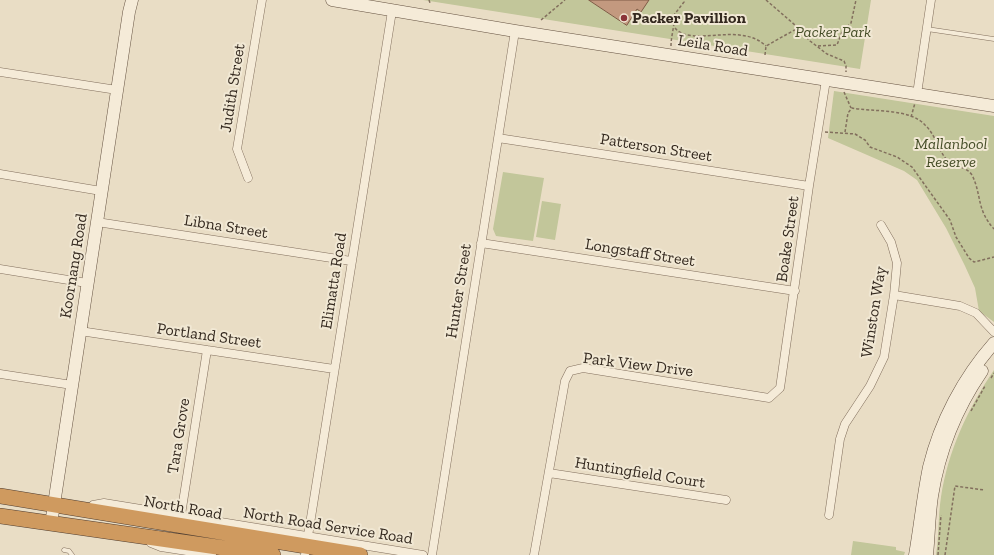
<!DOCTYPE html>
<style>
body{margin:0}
canvas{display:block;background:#e9ddc5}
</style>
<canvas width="994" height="555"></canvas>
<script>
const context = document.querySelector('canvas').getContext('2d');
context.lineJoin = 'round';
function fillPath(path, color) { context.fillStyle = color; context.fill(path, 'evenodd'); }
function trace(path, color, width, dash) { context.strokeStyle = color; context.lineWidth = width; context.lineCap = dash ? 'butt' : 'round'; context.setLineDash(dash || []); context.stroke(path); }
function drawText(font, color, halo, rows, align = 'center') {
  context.font = font + ' "Zilla Slab",serif'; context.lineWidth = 4; context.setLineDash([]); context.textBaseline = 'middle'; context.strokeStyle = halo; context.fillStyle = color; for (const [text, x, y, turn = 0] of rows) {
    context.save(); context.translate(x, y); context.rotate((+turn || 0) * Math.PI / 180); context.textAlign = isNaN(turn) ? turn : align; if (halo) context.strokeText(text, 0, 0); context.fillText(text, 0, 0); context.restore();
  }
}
const green = new Path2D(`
 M423,0H871L860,69Z
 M834,91L994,116V322L979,311L975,288L965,266L946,228L917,180L904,171L828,138Z
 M503,172L544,178L533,241L496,236L493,229Z
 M542,201L561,204L555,240L536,237Z
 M994,370V555H936C939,536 938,516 941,497C948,451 968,408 994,370Z
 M853,541L896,547V550L905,552L904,555H851Z`);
const building = new Path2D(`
 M589,0H649L641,12L637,9L627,25Z`);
const path = new Path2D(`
 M429,0L430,3
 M766,0L795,25L810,41L827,54L844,61L846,66V72
 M541,20L565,0
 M675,28C691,48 740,21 766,46
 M671,46C671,35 675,26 674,15L684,2L683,0
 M818,46L837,45L842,32L851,23L856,0
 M765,55L766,46L798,28
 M844,92L851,108
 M911,117L915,103
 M825,132L855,134L865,140L870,147L897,157L912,167L950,220L956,237L969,258L974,262L994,257
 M845,132L848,113L852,108C872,112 910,108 925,125C935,134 938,149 946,159C953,166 966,166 972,175C982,195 976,209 994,229
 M991,378L994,373
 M971,411L985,386
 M938,555L941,515
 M945,555L955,486L984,490`);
const lane = new Path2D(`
 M927,29L994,39
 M64,550L69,551L72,555`);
const street = new Path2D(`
 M0,72L117,90
 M917,94L931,0
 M498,138L809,186
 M0,174L101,191
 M248,178L237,149L262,0
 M97,222L351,261
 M481,243L795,291
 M0,269L87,283
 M894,295L960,306L976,313L994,332
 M80,331L334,369
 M0,374L72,385
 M549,473L726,500
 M88,509L93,505L104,503L423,555
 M829,515L840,439L845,424L870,386L884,357L894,295L897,263L891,242L881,225
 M180,521L207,350
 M151,543L161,547L212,555
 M305,555L392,11
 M432,555L515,31
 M534,555L565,381L570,371L583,368L769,398L780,388L809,186L826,80`);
const secondary = new Path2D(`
 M332,0L515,31L994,106
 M51,524L129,12L132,0
 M915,555C920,526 923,496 929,467C940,422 963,378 994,343
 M927,555C929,536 929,516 932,496C939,452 956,409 982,371`);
const highway = new Path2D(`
 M0,496L360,555
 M0,516L273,555`);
const markers = [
 [624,18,4,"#8b3438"]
];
const poiNames = [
 ["Packer Pavillion",632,18]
];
const parkNames = [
 ["Packer Park",833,32],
 ["Mallanbool",951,144],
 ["Reserve",951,162]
];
const streetNames = [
 ["Leila Road",713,46,9],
 ["Judith Street",233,88,-81],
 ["Patterson Street",656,148,9],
 ["Libna Street",226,227,9],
 ["Boake Street",788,239,-82],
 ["Longstaff Street",640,253,9],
 ["Koornang Road",74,266,-81],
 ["Elimatta Road",334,281,-81],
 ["Hunter Street",459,291,-81],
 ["Winston Way",874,312,-81],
 ["Portland Street",209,336,8],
 ["Park View Drive",638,365,7],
 ["Tara Grove",179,436,-81],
 ["Huntingfield Court",640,473,9],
 ["North Road",183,508,10],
 ["North Road Service Road",328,526,9]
];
fillPath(green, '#c2c69a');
fillPath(building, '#c3997f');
trace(building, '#7f5a46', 1);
trace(lane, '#826f5d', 5);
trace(street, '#826f5d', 9);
trace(secondary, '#645140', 13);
trace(highway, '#503e31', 16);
trace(path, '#826f5d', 1.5, [3, 2]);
trace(lane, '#f5ebd8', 4);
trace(street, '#f5ebd8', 8);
trace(secondary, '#f5ebd8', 12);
trace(highway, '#cf9a5f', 15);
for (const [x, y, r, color] of markers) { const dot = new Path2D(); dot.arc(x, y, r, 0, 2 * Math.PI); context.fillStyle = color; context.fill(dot); trace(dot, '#f1e8d4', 1.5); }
drawText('bold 16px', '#34291f', '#f1e8d4', poiNames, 'left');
drawText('italic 16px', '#464e28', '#f1e8d4', parkNames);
drawText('16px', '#34291f', '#f1e8d4', streetNames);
</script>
